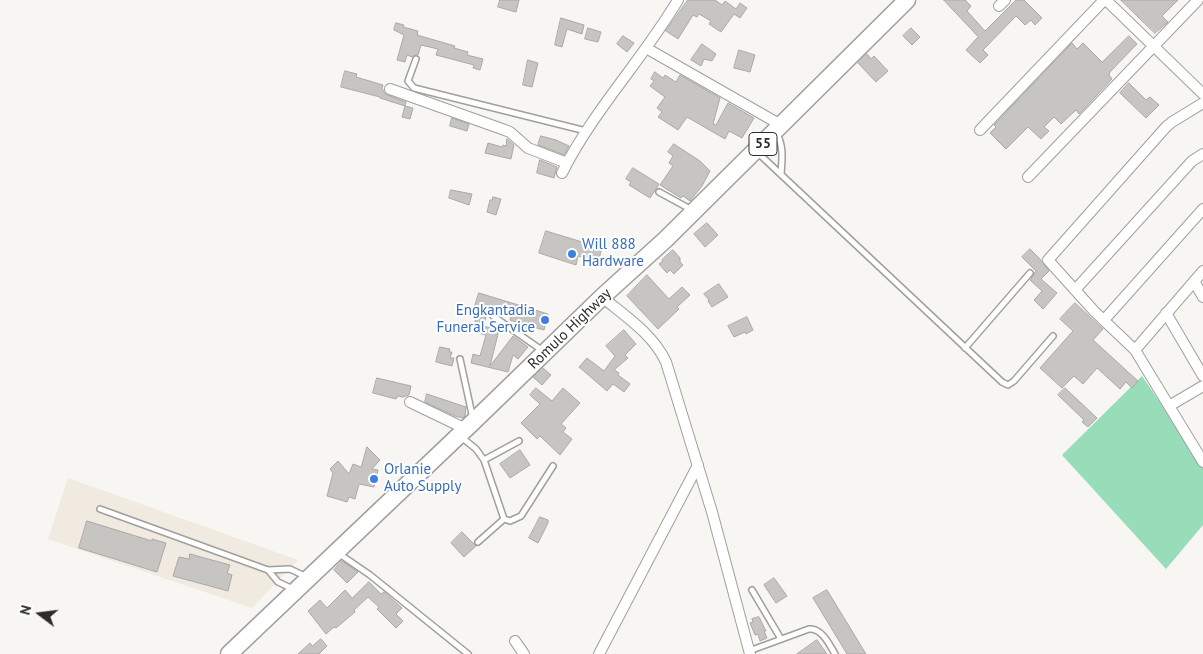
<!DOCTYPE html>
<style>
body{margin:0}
#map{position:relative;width:1203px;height:654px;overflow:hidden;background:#f7f6f2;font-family:"PT Sans",sans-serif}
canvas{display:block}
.north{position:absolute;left:15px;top:589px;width:50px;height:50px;-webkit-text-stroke:4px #fff;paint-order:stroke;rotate:285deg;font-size:14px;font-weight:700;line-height:20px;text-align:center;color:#2d2c2b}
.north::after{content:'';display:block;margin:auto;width:18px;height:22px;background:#2d2c2b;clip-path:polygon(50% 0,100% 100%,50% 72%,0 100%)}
</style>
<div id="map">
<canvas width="1203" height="654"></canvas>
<div class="north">N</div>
</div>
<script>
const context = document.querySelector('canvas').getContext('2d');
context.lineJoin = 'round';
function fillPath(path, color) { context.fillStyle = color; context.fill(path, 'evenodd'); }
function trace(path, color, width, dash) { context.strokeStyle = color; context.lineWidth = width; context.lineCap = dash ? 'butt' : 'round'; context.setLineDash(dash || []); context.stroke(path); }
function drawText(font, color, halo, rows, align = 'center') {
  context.font = font + ' "PT Sans",sans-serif'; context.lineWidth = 4; context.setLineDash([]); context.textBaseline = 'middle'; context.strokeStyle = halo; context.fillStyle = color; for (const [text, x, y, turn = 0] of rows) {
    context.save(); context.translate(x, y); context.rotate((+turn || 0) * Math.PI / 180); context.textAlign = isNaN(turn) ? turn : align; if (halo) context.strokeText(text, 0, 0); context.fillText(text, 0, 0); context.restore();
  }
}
const built = new Path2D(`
 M68,478L298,560L252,608L48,539Z`);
const green = new Path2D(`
 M1142,376L1203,466V525L1166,569L1062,455Z`);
const building = new Path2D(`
 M500,0H519L516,12L498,7Z
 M688,0H715L722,5L725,1L736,9L740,3L747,8L740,18L734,14L721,32L709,24L711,21L699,14L697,17L693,15L678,39L666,31Z
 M944,0H965L971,6L967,11L985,31L1016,0H1024L1042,18L1035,25L1031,20L1025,25L1016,16L983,50L988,55L980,63L966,50L978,37Z
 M1121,0H1178L1162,16L1168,22L1155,33Z
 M561,18L584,25L582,34L567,29L562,47L555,45Z
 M396,23L404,25L403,27L418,31L417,35L455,46L454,48L468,52L467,55L483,59L480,70L473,68L474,65L436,55L438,49L421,45L418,55H415L412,57L407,55L405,62L397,60L404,35L394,30Z
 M588,28L601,32L598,42L585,39Z
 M911,28L920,37L912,45L903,36Z
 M623,36L634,43L627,52L617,44Z
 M1129,36L1137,44L1110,72L1109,75L1112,79L1079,114L1076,110L1061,124L1054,117L1044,127L1049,131L1041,139L1028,127L1006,149L990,133L996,127L994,125L1072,43L1077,49L1083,43L1102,62Z
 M702,44L716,54L712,61L704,59L701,66L691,60Z
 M739,50L755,55L750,72L734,68Z
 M867,54L871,59L874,56L888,71L876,82L858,63Z
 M528,60L538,63L532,87L523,85Z
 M345,71L357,74L356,77L383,85L382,88L385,94L406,102L405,106L413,108L410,119L402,117L405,106L380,98V97L341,87Z
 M655,72L663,78L665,75L676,82L680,75L720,98L713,124L716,125L728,103L754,118L742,138L729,131L725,139L687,117L678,130L658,117L662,112L657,108L665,97L650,86L654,81L651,79Z
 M1129,83L1146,100L1150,97L1159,105L1146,118L1120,93Z
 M452,118L469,124L467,131L450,126Z
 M541,136L556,140L569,146L564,155L538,145Z
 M507,139L514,145L511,159L485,153L488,143L502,147L503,145L506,146Z
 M674,144L700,161L710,171L702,186L690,201L683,196L681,198L660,185L673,166L669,163L673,156L668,152Z
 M540,160L557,167L554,178L537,173Z
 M633,168L659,184L650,198L629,185L631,182L626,179Z
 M451,190L472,194L469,205L449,198Z
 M493,197L501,199L496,215L487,212L490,200H492Z
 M707,223L718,235L705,247L694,234Z
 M546,231L602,248L598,262L578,256L576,265L539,253Z
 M1030,249L1041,260L1049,271L1041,279L1057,293L1043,309L1034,300L1042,291L1030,280L1036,271L1022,257Z
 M673,250L680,258V262L683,265L674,274L670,270L667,273L659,264L663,261L662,260Z
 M647,275L669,299L682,287L690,295L677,307L679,309L658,329L627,296Z
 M719,284L728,297L712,307L708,301L709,300L704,294Z
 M479,293L548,314L544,330L526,325L524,332L517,328L519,323L510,320L511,316L489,308L483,326L499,330L490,366L513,336L528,347L518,359L513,355L508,372L471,363L473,354L480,356L486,335L473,332L476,317L472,315Z
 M1075,303L1103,329L1093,340L1138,381L1132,388L1126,382L1120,389L1097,368L1083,384L1074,376L1062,388L1040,368L1073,331L1060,319Z
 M747,317L753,330L746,334L745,332L734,337L728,326Z
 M624,330L636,344L625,355L628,358L614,370L619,373L618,375L630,384L624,392L613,384L607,391L579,367L587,358L604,371L615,356L606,346Z
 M440,347L450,349L449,352H452L450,358H454L452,366L436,362Z
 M543,368L551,375L542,385L533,377Z
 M377,378L411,386L409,395L403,397L398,396L396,399L373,393Z
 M536,388L552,401L563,388L580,403L561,424L566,428L563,432L572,439L560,455L540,436L537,439L521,423L540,404L530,395Z
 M1065,388L1097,418L1088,427L1082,422L1084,420L1058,395Z
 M427,394L466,407L465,416L463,418L455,416L425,402Z
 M367,447L380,460L372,469L378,470L374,487L359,484L355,499L349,497L347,502L327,496L333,473L330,469L338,461L349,474L353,464L361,467Z
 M520,450L530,465L510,478L500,464Z
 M540,517L548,520V523L538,543L529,538Z
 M87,521L152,541V539L166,543L157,572L79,548Z
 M462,532L476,546L464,557L451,543Z
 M190,554L230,565L227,573L232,575L228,591L173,576L179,557L189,559Z
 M342,561L358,572L347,583L334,570Z
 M774,578L787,596L776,603L764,585Z
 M369,582L381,594L384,592L402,608L396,614L403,621L396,628L377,609L379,607L368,597L354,610L355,612L336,628L334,627L326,634L308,611L320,600L327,608L345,590L352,598Z
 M827,590L866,654H847L813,598Z
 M759,617L766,631H764L767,638L760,641L758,634L755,635L750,623L753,622L752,619Z
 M321,639L327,646L319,654H298L310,643L312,646Z
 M817,640L827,654H797Z`);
const service = new Path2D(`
 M416,59L408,81L414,88L586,131
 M777,134C784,147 782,160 781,174
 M757,152L1002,382L1008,385L1014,381L1053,336
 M659,192L692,210
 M493,316L543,351
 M965,348L1030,273
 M460,359L473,419
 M460,436L476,449L484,460L504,519L510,521L521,516L553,466
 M484,460L519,441
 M100,509L268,570L290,569L307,577
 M478,542L504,519
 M338,553L370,575L468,654
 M268,570L278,582L293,589
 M752,590L781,639
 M749,651L809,629C822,628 829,644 835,654`);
const minor = new Path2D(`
 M1106,0L1203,94
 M999,6L1005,0
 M646,48L781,125
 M390,89L502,129L510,132L528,148L567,163
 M1203,103L1172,122L1166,127L1048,260L1094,311L1135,350L1203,462
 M980,130L1104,0
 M562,173C593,111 643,59 678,0
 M1028,177L1198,0
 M1194,281L1203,297
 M1075,290L1192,161L1203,154
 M602,297C625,316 653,334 666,362L712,512L750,654
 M1166,313L1203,376
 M1104,320L1203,209
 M1135,350L1203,271
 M410,402L466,429
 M1169,406L1203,386
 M515,641L524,654
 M599,654L698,465`);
const trunk = new Path2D(`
 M229,654L473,422L602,297L666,239L907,0`);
const markers = [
 [572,254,5,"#3f7fe0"],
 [545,320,5,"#3f7fe0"],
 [374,479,5,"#3f7fe0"]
];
const shields = [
 [763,144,28]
];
const shieldNames = [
 ["55",763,144]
];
const shopNames = [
 ["Will 888",582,245],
 ["Hardware",582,262],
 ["Engkantadia",535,311,"right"],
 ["Funeral Service",535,328,"right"],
 ["Orlanie",384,470],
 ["Auto Supply",384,487]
];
const streetNames = [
 ["Romulo Highway",570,329,-44]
];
fillPath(built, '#f0eae0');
fillPath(green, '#98ddba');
fillPath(building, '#c7c5c2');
trace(building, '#aba9a6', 1);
trace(service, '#a09f9c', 8);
trace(minor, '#a09f9c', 12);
trace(trunk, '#a09f9c', 19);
trace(service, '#fff', 5);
trace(minor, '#fff', 10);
trace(trunk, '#fff', 16);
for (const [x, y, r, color] of markers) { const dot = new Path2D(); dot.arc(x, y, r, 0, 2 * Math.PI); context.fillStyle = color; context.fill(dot); trace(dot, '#fff', 2); }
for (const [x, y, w] of shields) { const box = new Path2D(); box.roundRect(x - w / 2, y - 11.5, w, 23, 4); context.fillStyle = '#fff'; context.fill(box); trace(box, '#2d2c2b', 1); }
drawText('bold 14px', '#2d2c2b', null, shieldNames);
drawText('15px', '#366cbe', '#fff', shopNames, 'left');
drawText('15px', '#2d2c2b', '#fff', streetNames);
</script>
